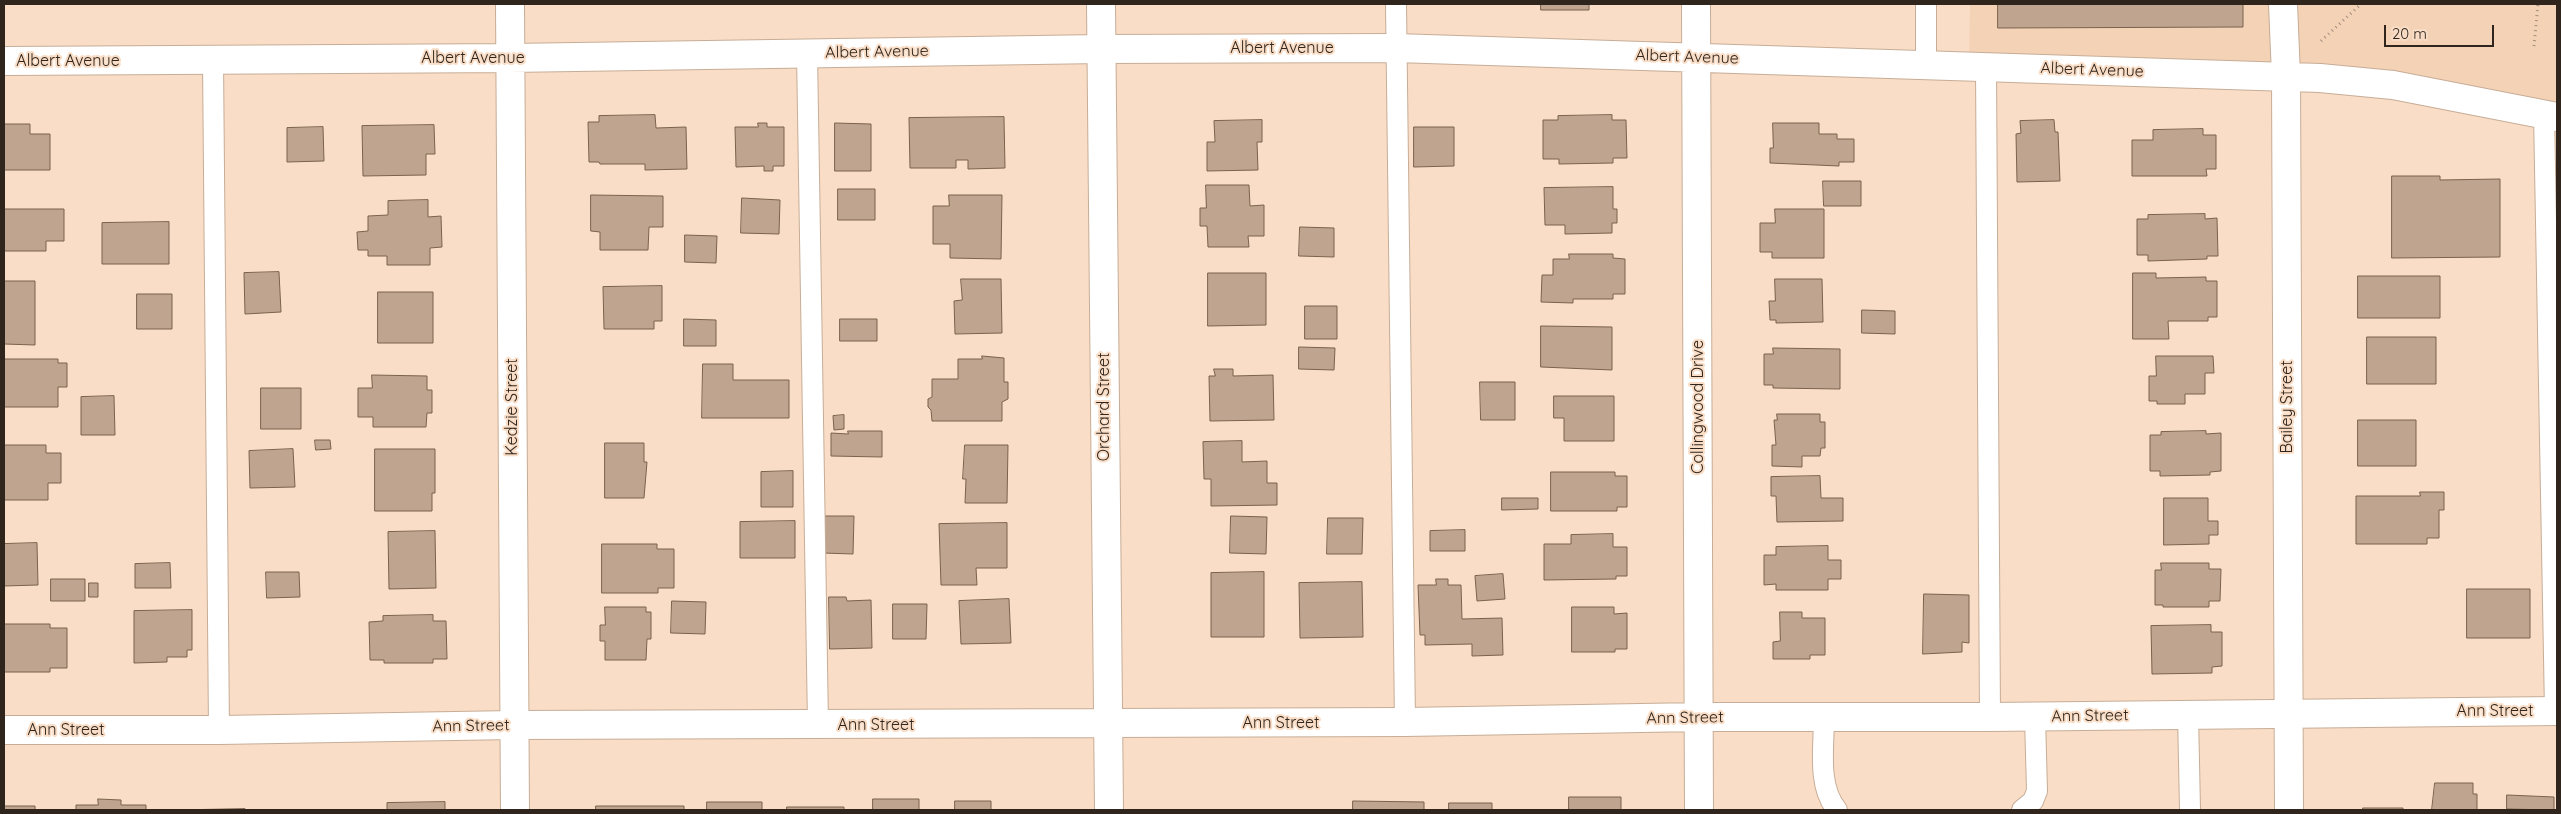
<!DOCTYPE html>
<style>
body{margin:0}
#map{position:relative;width:2561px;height:814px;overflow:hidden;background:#f9ddc6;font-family:Quicksand,sans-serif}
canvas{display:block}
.frame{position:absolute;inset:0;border:5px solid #2f251c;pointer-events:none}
.scale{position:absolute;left:2384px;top:25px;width:110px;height:22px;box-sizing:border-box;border:2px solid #2f251c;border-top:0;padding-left:6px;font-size:15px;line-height:18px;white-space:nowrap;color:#2f251c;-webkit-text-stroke:4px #f9ddc6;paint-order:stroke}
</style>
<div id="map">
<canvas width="2561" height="814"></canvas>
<div class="frame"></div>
<div class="scale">20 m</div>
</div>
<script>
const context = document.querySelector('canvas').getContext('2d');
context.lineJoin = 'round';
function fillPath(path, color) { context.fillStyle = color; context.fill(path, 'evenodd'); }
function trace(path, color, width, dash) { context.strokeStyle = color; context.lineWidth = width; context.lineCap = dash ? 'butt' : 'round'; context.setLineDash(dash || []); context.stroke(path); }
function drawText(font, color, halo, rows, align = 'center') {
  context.font = font + ' Quicksand,sans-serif'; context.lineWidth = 4; context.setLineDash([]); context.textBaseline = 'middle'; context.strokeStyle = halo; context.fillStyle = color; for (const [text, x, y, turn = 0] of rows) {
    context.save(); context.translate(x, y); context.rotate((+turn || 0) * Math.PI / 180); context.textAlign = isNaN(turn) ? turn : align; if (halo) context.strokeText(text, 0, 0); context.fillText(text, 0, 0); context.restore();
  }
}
const built = new Path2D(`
 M1970,4H2557V113L2544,109L1969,62Z`);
const building = new Path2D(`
 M1541,4H1589V10H1541Z
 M1998,4H2243V27L1998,28Z
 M655,115L656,128L686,127L687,169L645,170V164H600L599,162H589L588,122H599V116Z
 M1612,115V120H1626L1627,158H1613V163L1559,164V159H1543V120H1558V116Z
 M1004,117L1005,168L968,169V160H956V168H910L909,118Z
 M1262,120V142H1257L1258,170L1207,171V142H1215L1214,121Z
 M2054,120L2055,132H2058L2060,181L2017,182L2016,134L2021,133L2020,121Z
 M758,123H767V127H784V166H773V171H764V166L736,167L735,127H758Z
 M835,123L871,124V171H835Z
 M1773,123H1819V134H1837V139H1854V162H1839V166L1770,163V148H1773Z
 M4,124H30V134H50V170H4Z
 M434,125L435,154H426V175L363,176L362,126Z
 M323,127L324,161L287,162V128Z
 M1414,127H1454V166L1414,167Z
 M2203,129V135H2216V169H2206L2207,176H2132V140H2153V130Z
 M2392,176H2440V180L2500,179V257L2392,258Z
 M1823,181H1861V206H1824Z
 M1206,185H1249L1250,206L1264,205V236H1248L1249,247H1208L1207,226H1200V208H1206Z
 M1613,187V209H1617V223H1612V233L1565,234V225H1545L1544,188Z
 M838,189H875V220H838Z
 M591,195L663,196V227H649L648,250H600V232L591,231Z
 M949,195H1002L1001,259L950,258V244H933V206H949Z
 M742,198L780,200L779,234L741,233Z
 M428,200V217L441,216L442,247L430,248V265H387V256H368V250H358L357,232L368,231V216L388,215V201Z
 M4,209H64V241H46V251H4Z
 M1775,209H1824V258H1772V252H1760V223H1775Z
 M2205,214V219L2217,218L2218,256H2207V259L2148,261V255H2137V219H2148V215Z
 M169,222V264H102V223Z
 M1300,227L1334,228V257L1299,256Z
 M685,235L717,236L716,263L685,262Z
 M1569,254H1613V258L1625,259V294H1613V299H1573V303L1541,302L1542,275H1553V259H1569Z
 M279,272L281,312L245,314L244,273Z
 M1208,273H1266V325L1208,326Z
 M2133,273H2156V278L2206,277V281H2217V317H2208V321H2168L2169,339H2133Z
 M2358,276H2440V318H2358Z
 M961,279H1001L1002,333L955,334L954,301L962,300Z
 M1775,279H1822L1823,322L1776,323V320H1770L1769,301H1775Z
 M4,281H35V345L4,344Z
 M662,286V321H654V329H604L603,287Z
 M378,292H433V343H378Z
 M137,294H172V329H137Z
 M1305,306H1337V339H1305Z
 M1862,310L1895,311V334L1862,333Z
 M684,319L716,320V346H684Z
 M840,319H877V341H840Z
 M1541,326L1612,327V370L1541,367Z
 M2367,337H2436V384H2367Z
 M1299,347L1335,348L1334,370L1299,369Z
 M1773,348L1840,349V389L1773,388V385H1764V354H1773Z
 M982,356L1004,358V382H1008V399L1002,402V421H932L931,410L928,407V399L932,397V379H958V359H982Z
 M2156,356H2213L2214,373H2205V394H2185V404H2157V401H2149V376H2156Z
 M4,359H58V363H67V387H58V407H4Z
 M703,364H733V380H789V418H702Z
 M1214,369H1233V376L1273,375L1274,420L1210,421L1209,376H1215Z
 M372,375L427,376V390H432V413H427L426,427H373V417H358V388H372Z
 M1480,382H1515V420H1481Z
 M261,388H301V429H261Z
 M114,396L115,435H81V397Z
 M1554,396H1614V441H1564V418H1554Z
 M1777,414H1820V422H1825V448H1821L1820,456H1802V467L1772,466V445H1776L1774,420H1777Z
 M844,415V429L834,430L833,416Z
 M2358,420H2416V466H2358Z
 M848,431H882V457L831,456V433L848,434Z
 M2206,431V434L2221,433V471L2210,472V475L2160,476V471H2150V435H2161V432Z
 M315,440H330L331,449L316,450Z
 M1242,441V462L1267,461V483H1277V505L1211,506V479H1204L1203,442Z
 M605,443H644V462H647L644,498H605Z
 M4,445H46V453H61V483H48V500H4Z
 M965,445H1008L1007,503H965L966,479H963Z
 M293,449L295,487L250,488L249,451Z
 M375,449H435V493H432V511H375Z
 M793,471V507H761V472Z
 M1551,472H1615V476H1627V507H1617V511H1551Z
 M1820,476L1821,498H1843V521L1777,522L1776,496H1771V477Z
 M2420,492H2444V510H2439V538H2427V544H2356V496H2420Z
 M1502,498H1538V509L1502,510Z
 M2164,498H2208V521H2218V535H2209V544L2164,545Z
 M824,516H854L853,554L823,553Z
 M1231,516L1267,517L1266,554L1230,553Z
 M1328,518H1363L1362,554H1327Z
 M795,521V558H740V522Z
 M1007,523V568H976L977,585H941L939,524Z
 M1465,530V551H1430V531Z
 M435,531L436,588L389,589L388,532Z
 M1613,534V547H1627V576H1616V579L1544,580V544H1571V535Z
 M37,543L38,585L4,586V544Z
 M602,544H657V549H674V588H658V593H602Z
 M1828,546V560H1841V579H1828V590H1776V584L1764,585V555H1776V547Z
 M170,563L171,588H135V564Z
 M2161,563H2209V569H2221L2220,601H2209V607H2163V605H2155V570H2161Z
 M266,572H299L300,597L267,598Z
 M1264,572V637H1211V573Z
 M1503,574L1505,599L1477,601L1475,576Z
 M51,579H85V601H51Z
 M1436,579H1448V585H1461L1462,619L1502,618L1503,655L1472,656V644L1425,645V635H1420L1418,585H1436Z
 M1362,582L1363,637L1300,638L1299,583Z
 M89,583H98V597H89Z
 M2467,589H2530V638H2467Z
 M1924,594L1969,595V643L1962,642V652L1923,654Z
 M829,597H846L847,601L871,600L872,648L830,649Z
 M1009,599L1011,643L961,644L959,601Z
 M672,601L706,602L705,634L671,633Z
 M893,604H927L926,639H893Z
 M605,607H646V612H651V639H647L646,660H605V641H600V625H605Z
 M1572,607H1614V614L1627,613V649H1615V652H1572Z
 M192,610V650H187V657H167V662L134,663V611Z
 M1780,612H1802V618H1825V655H1810V659H1773V642L1780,641Z
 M433,615V621H446L447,659H433V663H384V660H370L369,622L383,621V616Z
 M4,624H50V628H67V668H50V672H4Z
 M2211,625V632H2222V666L2212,667V673L2152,674L2151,626Z
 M2435,783H2473V794H2477V810H2432Z
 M2507,795L2554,797V810L2507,809Z
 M1569,797H1621V810H1569Z
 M98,799L121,800V805H146V810H76V805H98Z
 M873,799H919V810H873Z
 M955,801H991V810H955Z
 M1353,801L1424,802V810H1353Z
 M445,802V810H387V803Z
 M707,802H762V810H707Z
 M1449,803H1492V810H1449Z
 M4,806H35V810H53H4Z
 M596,806H684V810H596Z
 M787,807H844V810H787Z
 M2363,808H2403V810H2363Z
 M245,809V810H178Z`);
const path = new Path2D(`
 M2321,41L2361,4
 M2534,46L2538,4`);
const service = new Path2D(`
 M1396,4L1405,722
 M807,53L818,725
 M213,60L219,730
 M1926,64V4
 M1986,67L1990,717
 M2544,113L2555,711
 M2188,714L2190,810
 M1824,717C1824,747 1817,786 1837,810
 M2022,810L2033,801L2037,791L2035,717`);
const minor = new Path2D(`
 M510,4L515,810
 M1101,4L1109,810
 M1696,4L1699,810
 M2283,4L2286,76L2289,810
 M4,61L510,58L1101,49L1396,48L2320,78L2393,85L2557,117
 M4,730H219L514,725L1405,722L1700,717H1990L2557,711`);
const streetNames = [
 ["Albert Avenue",1282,48],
 ["Albert Avenue",877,52,-1],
 ["Albert Avenue",1687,57,2],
 ["Albert Avenue",473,58],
 ["Albert Avenue",68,61],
 ["Albert Avenue",2092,70,2],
 ["Kedzie Street",512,407,-90],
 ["Orchard Street",1104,407,-90],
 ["Collingwood Drive",1698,407,-90],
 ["Bailey Street",2287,407,-90],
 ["Ann Street",2495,711],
 ["Ann Street",2090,716,-1],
 ["Ann Street",1685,718,-1],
 ["Ann Street",1281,723],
 ["Ann Street",876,725],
 ["Ann Street",471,726,-1],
 ["Ann Street",66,730]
];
fillPath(built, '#f4d2b6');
fillPath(building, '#bfa58f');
trace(building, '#7a624e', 1);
trace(service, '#c7ad97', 22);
trace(minor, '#c7ad97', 30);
trace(path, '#a28e7d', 3, [1, 4]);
trace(service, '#fff', 20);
trace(minor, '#fff', 28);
drawText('16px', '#2f251c', '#f9ddc6', streetNames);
</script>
